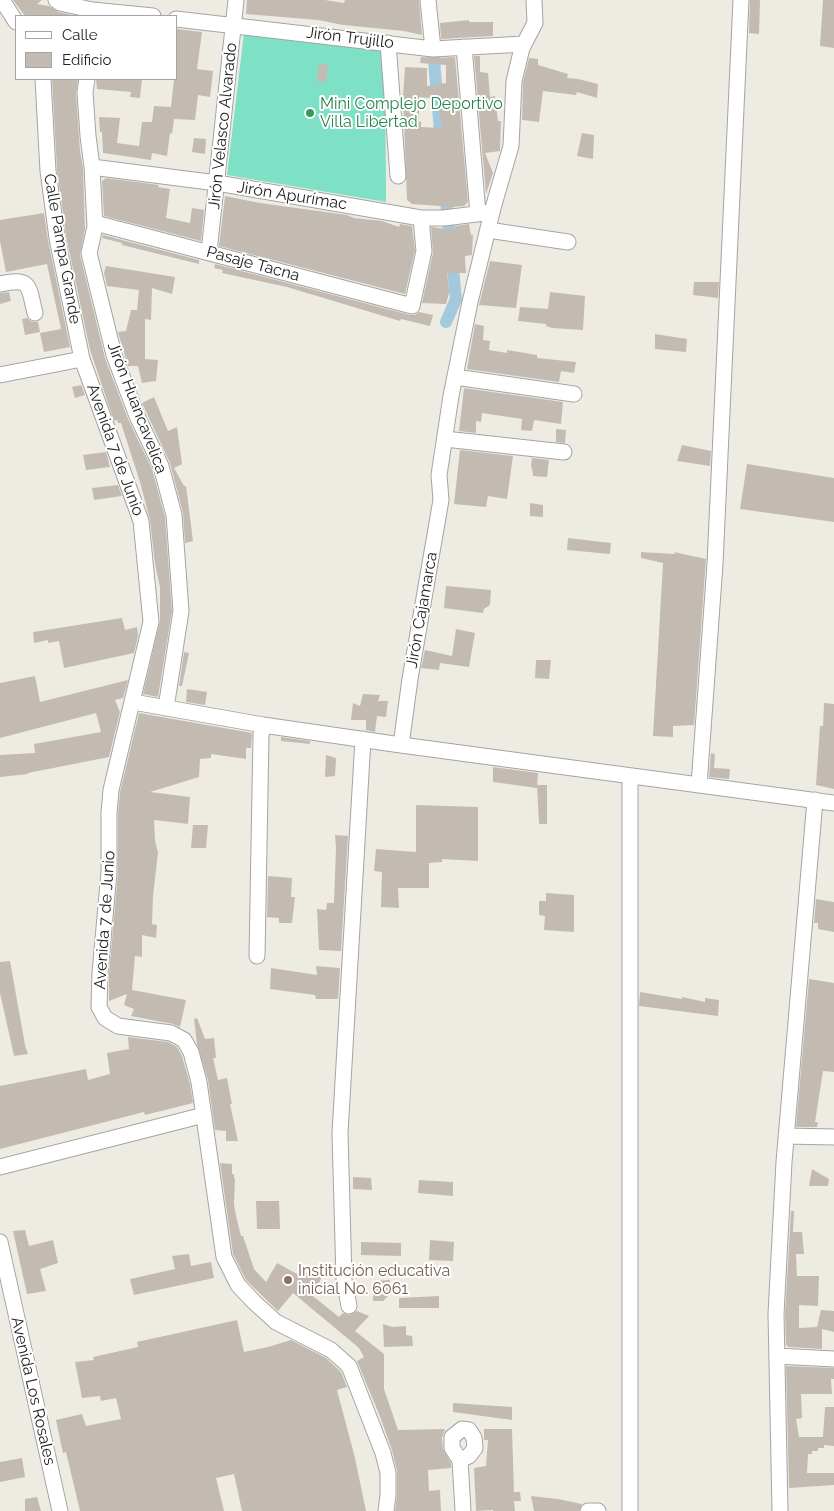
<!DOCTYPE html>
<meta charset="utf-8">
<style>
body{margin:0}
#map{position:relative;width:834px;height:1511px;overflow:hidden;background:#eeece2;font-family:Raleway,sans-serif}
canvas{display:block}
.legend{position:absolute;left:15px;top:15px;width:162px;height:65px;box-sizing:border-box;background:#fff;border:1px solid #a5a5a5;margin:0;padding:6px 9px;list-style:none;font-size:15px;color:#1d1d1d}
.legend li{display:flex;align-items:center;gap:10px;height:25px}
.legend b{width:25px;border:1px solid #a5a5a5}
</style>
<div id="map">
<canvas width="834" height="1511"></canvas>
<ul class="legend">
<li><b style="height:6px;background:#fff"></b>Calle</li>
<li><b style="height:14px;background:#c3bbb2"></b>Edificio</li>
</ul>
</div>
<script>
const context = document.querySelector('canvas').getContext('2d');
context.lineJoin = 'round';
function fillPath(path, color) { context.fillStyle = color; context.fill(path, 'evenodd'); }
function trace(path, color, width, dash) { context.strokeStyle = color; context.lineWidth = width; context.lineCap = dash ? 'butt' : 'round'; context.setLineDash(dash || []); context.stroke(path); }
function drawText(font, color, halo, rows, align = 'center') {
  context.font = font + ' Raleway,sans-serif'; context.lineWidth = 4; context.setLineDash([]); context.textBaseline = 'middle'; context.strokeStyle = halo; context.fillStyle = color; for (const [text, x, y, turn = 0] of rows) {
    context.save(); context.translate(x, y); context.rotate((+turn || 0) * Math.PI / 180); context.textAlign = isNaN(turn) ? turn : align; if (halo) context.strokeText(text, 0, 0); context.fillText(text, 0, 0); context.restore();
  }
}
const pitch = new Path2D(`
 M244,33L385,50L386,202L227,175Z`);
const canal = new Path2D(`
 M433,49L441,143
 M445,191L456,299L446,322`);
const building = new Path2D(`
 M13,0H42L37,4L49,6L58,12L77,16H25Z
 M247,0H325L344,3L345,0H419L422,35L404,31L343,25L318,20L246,14Z
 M750,0H760L759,34L749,33Z
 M823,0H834V48L820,46Z
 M469,20V22H493V36L441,39L440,23Z
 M176,29L202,32L197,69L213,71L210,97L198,95L195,120L174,119L172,134L170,133L167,156L152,153L151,160L103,153L102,132H100L99,117L120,118L117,143L139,146L142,122H152L154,106L171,107L174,79H176Z
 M474,56H480V72L488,73L490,97L495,96L498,121H501L500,151L485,153L493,173L486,194Z
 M421,57L433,58L455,57L468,202L464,206L453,207L412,204L407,200L403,96L405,67L427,68V86L446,83V65L420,63ZM419,97L438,99L442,128L421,127V121L419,122Z
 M529,58L538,59V65L568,74L567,78L578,79L598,84L597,98L577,92L576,95L543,91L539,122L522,120L523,82Z
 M319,64L328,65L326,82L317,81Z
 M52,79H78L76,93L80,151L83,168L85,229L80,255L105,358L128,419L152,469L165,517L172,611L158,697L143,694L160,621V587L155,564L150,520L140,482L121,423H118L117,420L114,421L90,350L66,236L57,170Z
 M96,79H142L140,98L130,97L131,92L97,89Z
 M582,133L594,135L593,159L577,156Z
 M194,138L206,139L205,154L192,152Z
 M106,178L159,185L158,187L170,189L166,218L190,223L192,208L204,210L201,241L104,216L102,181Z
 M225,196L260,203L347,215L354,218L382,221L399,227L400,224L412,226L415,250L405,294L219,246Z
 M44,213L48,240L70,347L44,352L40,333L61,329L47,264L6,272L0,241V220Z
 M469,224L471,235H473L472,253V255L465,256L466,273H447L449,290H450L446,304L422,303L433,253L431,227L455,230V226Z
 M103,235L199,260V264L122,245V243L102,238Z
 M490,261L522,265L516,308L479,305Z
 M215,264L410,315H415L419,312L433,315L430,326L401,319L400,321L287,287L222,273L223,270L214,268Z
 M106,266L175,277L172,294L152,288L151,320L145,319V359L158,360L156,381L142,383L138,366H128L118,332L126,331L131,310H137L139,290L107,286L104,273Z
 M694,282H719L718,298L693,295Z
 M9,292L11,301L0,304V293Z
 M550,292L585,296L583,330L552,328L546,326V324L518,321L520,307L548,309Z
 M27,318L32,322H38L40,332L25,335L22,319Z
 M475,324L484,326L483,340L490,341L489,350L507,353V350L537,355V358L576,362L574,373L561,371L559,382L467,369Z
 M655,334L687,339L686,352L655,349Z
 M81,385L85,395L75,398L72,387Z
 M464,388L563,402L561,424L534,420L532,431L521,430L522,419L482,413L481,422L476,421V433L459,431Z
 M154,397L168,431L177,427L182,464L174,468L184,486H186L193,541L185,543L183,513L170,463L142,403Z
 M556,429L566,430L565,443L556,442Z
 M682,445L711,451L710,466L677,461Z
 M460,450L513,456L507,499L488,496L486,507L454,504Z
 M106,452L110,467L86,470L83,455Z
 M532,458L549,460L547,477L533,476L532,468L531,467Z
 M747,464L834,478V522L740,509Z
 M118,485L122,496L94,500L92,488Z
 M530,503L543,505V517L530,516Z
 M568,538L611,543L610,554L567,550Z
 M641,552L675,554L674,552L706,559L694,725L673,726V737L653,736L663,563L641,558Z
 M446,586L491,590L490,605L484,609L483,613L444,608Z
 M122,618L125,630L137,627L138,636L134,653L64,668L59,641L48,643V640L34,643L33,632Z
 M456,629L475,633L469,667L440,663L439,670L421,668L425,650L452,656Z
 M184,652L189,653L182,686H179Z
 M536,660H551L549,679L535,678Z
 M35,676L40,702L128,680L123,698L115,700L120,712L109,757L28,773V774L0,777V755L35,753L34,744L101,732L96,713L0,738V683Z
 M187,689L207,692L205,705L186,702Z
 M363,694L380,695L378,701H388L386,717L377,716L375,732L366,730V720H351L353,703L360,706Z
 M824,703L834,704V789L816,785L820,726H823Z
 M139,713L252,733L251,748H246V759L211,754V758L200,759L199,777L150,792L190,797L188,824L154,820L155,840L158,853L153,896L152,924L157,925L156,938L142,935V957L135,956L132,990L186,1000L180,1027L173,1024L131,1016L134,1009L124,1005L127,994L109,1001V974L118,873V813L120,792Z
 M281,737L310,741V744L281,741Z
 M711,753L715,754L714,768L730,769L729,779L709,777Z
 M326,755L336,758L335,776L325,777Z
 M493,767L538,773L537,788L493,782Z
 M537,785H547V824H539Z
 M416,805L478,807V861L442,859V862L429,863V888H398L399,908L381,907L382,872L374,871L376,849L416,852Z
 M193,825H208L206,848H191Z
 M335,835L348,836L341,951L319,950L317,909L326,910L327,903H334L336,847Z
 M268,876L292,878L291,897H295L292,923H279V918L267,917Z
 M546,893L574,895V932L544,930L545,916L539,915V901H546Z
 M816,899L834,902V932L818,929V923H814Z
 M10,961L25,1045L28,1054L14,1056L0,993V962Z
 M316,966L340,968L338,999H316L315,995L270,989L271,968L317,975Z
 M809,979L834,983V1072L823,1071L815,1122H818L817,1127H796Z
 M640,992L682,999V997L705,1002V998L719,1000L718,1016L639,1006Z
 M197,1018L205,1039L214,1038L216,1058H213L218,1080L227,1078L232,1104H230L238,1141H226V1131L215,1130L208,1080L197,1044L194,1019Z
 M128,1037L168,1042L177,1047L182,1056L190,1084L193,1103L145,1115L144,1112L0,1149V1086L86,1069L88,1080L110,1074L107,1053L129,1049Z
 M220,1163L232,1164V1174H234V1178H235L234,1204L236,1216L241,1236H243L254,1269L266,1282L277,1263L297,1274L300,1269L308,1274L312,1268L323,1274L315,1292L309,1293L339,1317L343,1313L350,1315L357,1311L369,1316L355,1331L384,1354V1389L398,1430L445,1429L442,1438L443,1449L451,1463V1468L428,1470L429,1491L440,1490L441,1511H395L397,1495V1471L392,1450L379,1414L357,1361L364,1357L359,1348L293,1293L278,1311L246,1280L233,1254Z
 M812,1169L829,1179L828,1186H809Z
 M353,1177L371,1178L372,1190L353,1189Z
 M419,1180L453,1182V1196L418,1193Z
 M256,1201H279L280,1229H257Z
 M791,1211H794L793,1232H802L804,1254H796L797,1276H819L818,1306L799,1305V1328L817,1327L821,1310L834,1311V1332L822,1329V1349L789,1347L786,1345L785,1314Z
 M25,1230L29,1246L53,1240L58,1263L40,1269L46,1291L27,1294L13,1231Z
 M430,1240L454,1242L453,1261L429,1260Z
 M361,1242L401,1243V1256L361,1255Z
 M189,1254L191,1266L211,1262L214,1278L134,1295L130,1279L175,1269L172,1256Z
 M390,1280L389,1295L383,1301H373L374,1281Z
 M439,1296V1308H399V1298Z
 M237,1320L244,1352L268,1347L291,1340L326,1358L341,1372L347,1387L337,1390L355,1458L366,1511H242L234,1474L216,1478L224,1511H80L66,1452L63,1453L56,1420L82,1414L86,1426L121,1419L116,1398L101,1401L100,1396L82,1398L75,1362L94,1360L93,1357L138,1347L137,1342Z
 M383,1324L392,1327L406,1326V1335L412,1336L413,1346L384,1347Z
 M786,1366L834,1368V1379H831L832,1394H801L802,1418L796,1419L799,1437H823L825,1407H834V1446L824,1445V1448H818V1451H812V1454H808L807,1473H834V1485L789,1488Z
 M453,1403L512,1407V1420L453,1412Z
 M484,1429H512L514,1492H520L521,1501H514L515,1511H493V1510L476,1511L474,1468L486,1466L488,1440H484Z
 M22,1458L25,1477L0,1482V1462Z
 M531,1496L558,1499L582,1504L579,1511H534Z
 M37,1497L41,1511H25V1499Z`);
const minor = new Path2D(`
 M2,0L16,22
 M56,0L60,3L92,10L153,16
 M428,0L433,49
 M176,19L433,49L524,44
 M388,43L398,176
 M464,47L478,214
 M43,79L48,171L57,238L82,359L141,521L151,622L111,790L109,813V872L100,973L99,1007L105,1018L118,1026L171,1033L184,1040L191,1052L199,1082L224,1257L238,1285L254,1302L276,1322L331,1350L349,1366L383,1453L388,1473V1495L386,1511
 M87,79L85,92L88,136L92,167L95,227L89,253L114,355L137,416L161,466L174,515L181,611L166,708
 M92,167L217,183L421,218H444L492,212
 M95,223L412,306L424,251L421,218
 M488,230L568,242
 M209,252L236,0
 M0,284C32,277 28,286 35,313
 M0,375L82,359
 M455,377L574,394
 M445,439L564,452
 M133,702L263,725L401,745L834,803
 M401,745L410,679L441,500L439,475L451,396L470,302L493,208L511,146L514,81L522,48L535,23L534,0
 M630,776V1511
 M699,785L715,564L741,0
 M257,956L261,735L263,725
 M786,1136L834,1137
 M0,1167L204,1115
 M0,1242L60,1511
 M349,1306L344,1280L340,1133L363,739
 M777,1356L834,1359
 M460,1460L469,1456L475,1448L474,1438L469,1430L462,1429L452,1437V1448L460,1460L463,1511
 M588,1511H598
 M780,1511L776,1314L784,1162L815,800`);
const markers = [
 [310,113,5,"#2e9e5b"],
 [288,1280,5,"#8d6e63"]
];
const streetNames = [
 ["Jirón Trujillo",350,38,7],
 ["Jirón Velasco Alvarado",223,126,-84],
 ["Jirón Apurímac",292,196,9],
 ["Calle Pampa Grande",62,249,80],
 ["Pasaje Tacna",253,264,15],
 ["Jirón Huancavelica",137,408,69],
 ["Avenida 7 de Junio",115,450,70],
 ["Jirón Cajamarca",422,610,-80],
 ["Avenida 7 de Junio",105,920,-86],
 ["Avenida Los Rosales",33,1391,77]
];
const leisureNames = [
 ["Mini Complejo Deportivo",320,104],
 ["Villa Libertad",320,122]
];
const educationNames = [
 ["Institución educativa",298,1271],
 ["inicial No. 6061",298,1289]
];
fillPath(pitch, '#7ee0c5');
trace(canal, '#a2c9dd', 12);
fillPath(building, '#c3bbb2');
trace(minor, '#a4a4a4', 17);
trace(minor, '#fff', 15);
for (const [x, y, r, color] of markers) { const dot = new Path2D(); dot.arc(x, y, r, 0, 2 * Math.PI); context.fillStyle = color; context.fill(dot); trace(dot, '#fff', 2); }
drawText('16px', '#1d1d1d', '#fff', streetNames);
drawText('16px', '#27864d', '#fff', leisureNames, 'left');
drawText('16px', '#785e54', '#fff', educationNames, 'left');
</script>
